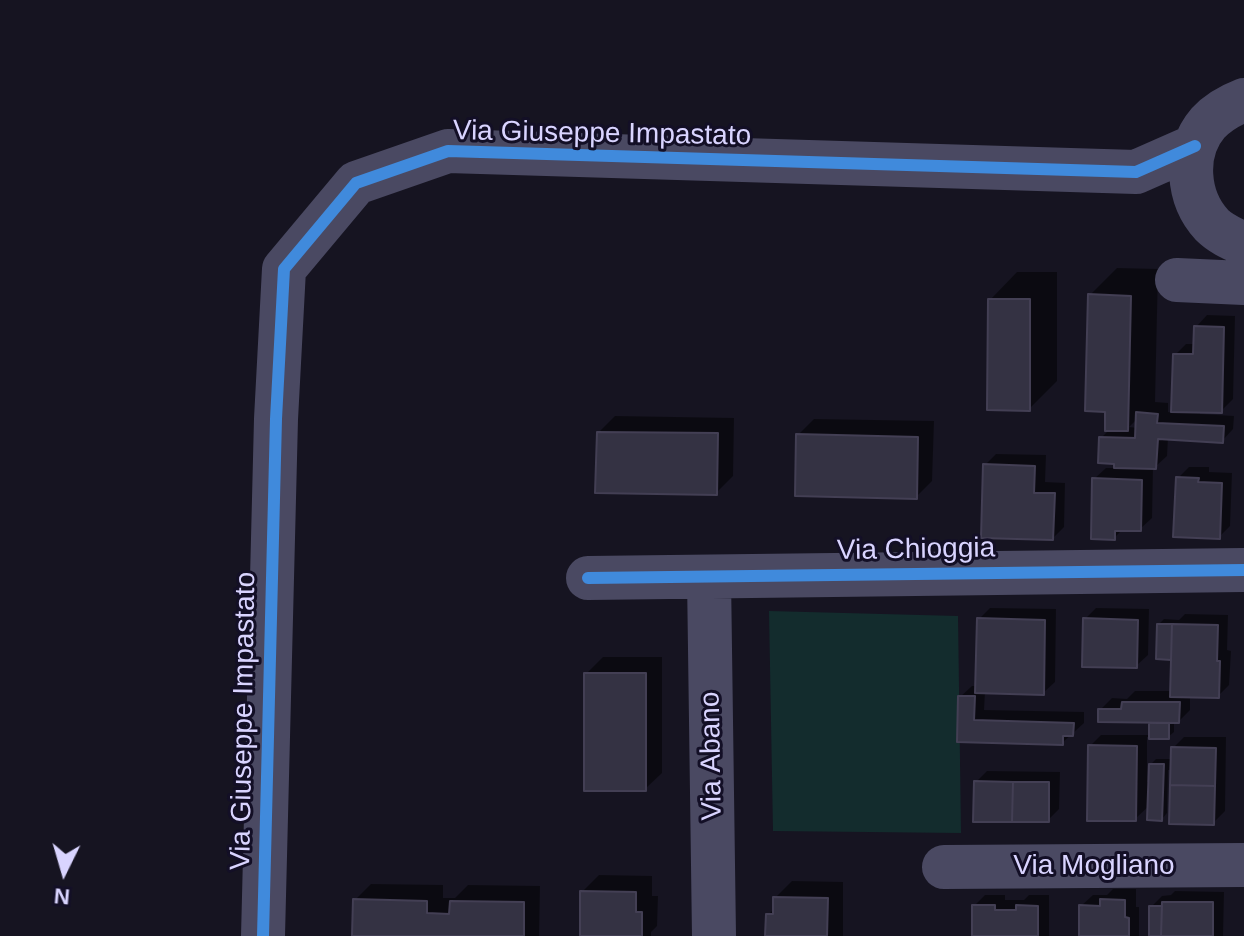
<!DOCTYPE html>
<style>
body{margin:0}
#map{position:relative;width:1244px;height:936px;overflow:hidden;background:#161421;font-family:Helvetica,sans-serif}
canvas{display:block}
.north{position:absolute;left:24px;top:832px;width:80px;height:80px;-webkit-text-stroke:6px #130f26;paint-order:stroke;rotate:185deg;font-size:22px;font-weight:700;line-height:32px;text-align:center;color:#d9d4ff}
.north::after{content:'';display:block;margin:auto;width:28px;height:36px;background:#d9d4ff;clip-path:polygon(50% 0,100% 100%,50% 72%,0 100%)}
</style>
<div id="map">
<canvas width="1244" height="936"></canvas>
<div class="north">N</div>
</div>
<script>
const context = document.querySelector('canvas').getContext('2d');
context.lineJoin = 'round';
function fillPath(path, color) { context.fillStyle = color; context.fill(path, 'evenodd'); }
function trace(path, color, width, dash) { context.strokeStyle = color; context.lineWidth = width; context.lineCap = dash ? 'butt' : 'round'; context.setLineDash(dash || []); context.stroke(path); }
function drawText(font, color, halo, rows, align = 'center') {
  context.font = font + ' Helvetica,sans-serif'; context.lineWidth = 6; context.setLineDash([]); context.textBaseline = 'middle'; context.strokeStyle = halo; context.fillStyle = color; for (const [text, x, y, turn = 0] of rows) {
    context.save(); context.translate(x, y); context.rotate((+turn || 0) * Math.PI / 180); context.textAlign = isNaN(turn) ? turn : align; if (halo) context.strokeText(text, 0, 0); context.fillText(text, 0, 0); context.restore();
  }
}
const green = new Path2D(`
 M769,611L958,616L961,833L773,831Z`);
const shadow = new Path2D(`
 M1117,268L1158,269L1155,402L1168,403V412L1173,413L1175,355L1186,344H1196V327L1207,315L1235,316L1233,399L1221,411L1200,410V414L1234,416L1233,429L1222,441L1168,438L1167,456L1155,467H1153L1152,518L1140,529H1123L1114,538L1094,479L1106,468H1116V462L1101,438L1107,432V410L1090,295ZM1138,418V428L1129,427Z
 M1017,272H1057V381L1029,409L990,300Z
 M615,416L734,418L733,476L716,493L599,432Z
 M814,419L934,421L932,481L916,497L798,435Z
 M996,454L1046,455L1045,482L1065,483L1064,527L1053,538L985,465Z
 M1189,467H1209V472L1232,473L1230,526L1219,537L1178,478Z
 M990,608L1056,609L1055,682L1043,693L985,692L984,710L1084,712V723L1062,743L959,740L960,697L972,686H977L979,619Z
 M1096,608L1149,609L1148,655L1136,666L1085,619Z
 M1185,614L1228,615L1227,650L1231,651L1229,685L1218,696L1190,695V710L1179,721H1174V732L1168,737H1147V782H1151V764L1156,759H1172L1173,748L1184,737H1226L1225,811L1213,823L1172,770H1168L1167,813L1162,819L1150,805L1135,819L1090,746L1101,735H1151V721L1100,710L1112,698L1127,699L1135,691H1172L1173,658L1158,657L1159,624L1164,619L1179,620Z
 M603,657H662V773L645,789L586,674Z
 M987,771L1060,772L1059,809L1048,820L976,782Z
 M599,875L652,876V896H658L657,926L651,932V936H582V892Z
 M792,881L843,882V936H767L768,915L775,908V898Z
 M371,884L443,885V898H455L468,885L540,886L539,936H354L355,900Z
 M1113,889H1136V907H1139V936H1081V906L1093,895H1107Z
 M1175,891L1224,892L1223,936H1151V907L1162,896L1171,895Z
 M985,895H1005V900H1024L1029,895H1049V936H974V906Z`);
const building = new Path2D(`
 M1088,294L1131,296L1128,431H1105V412L1085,411Z
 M988,299H1030V411L987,410Z
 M1194,326L1224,327L1222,413L1171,412L1173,354H1193Z
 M1136,412L1158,414L1157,423L1224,426L1223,443L1158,439L1156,469L1114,468V464L1098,463L1099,437L1135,438Z
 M597,432L718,433L717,495L595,493Z
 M796,434L918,437L917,499L795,496Z
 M983,464L1035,466L1034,493H1055L1053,540L981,538Z
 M1176,477L1199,478L1198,482L1222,483L1220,539L1173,537Z
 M1092,478L1142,480L1141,531H1115V540L1091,539Z
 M977,618L1045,620L1044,695L975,693Z
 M1083,618L1138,620L1137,668L1082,667Z
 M1157,624H1172L1171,660L1156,659Z
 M1172,624L1218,625L1217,661H1220L1219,698L1170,697Z
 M584,673H646V791H584Z
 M958,696H975L974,720L1074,723L1073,736H1063V745L957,742Z
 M1122,702H1180L1179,723L1098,722V709H1121Z
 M1149,723H1169V739H1149Z
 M1088,745L1137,746L1136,821H1087Z
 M1171,747L1216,748L1215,786L1170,785Z
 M1149,764H1164L1162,821L1147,820Z
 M974,781L1013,782L1012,822H973Z
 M1013,782H1049V822H1012Z
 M1170,785L1215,786L1214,825L1169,824Z
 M580,891L636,892V912H642V936H580Z
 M773,897L828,898L827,936H765L766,914H773Z
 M353,899L427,901V913L449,914L450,901L524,902V936H352Z
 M1100,899L1125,900V917L1129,918V936H1079V905L1100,906Z
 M1162,902H1213V936H1161Z
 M972,905H995V910H1016V905L1038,906V936H972Z
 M1149,906H1162L1161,936H1149Z`);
const minor = new Path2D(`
 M1244,100C1231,105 1218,112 1208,123C1183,152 1187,198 1212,225C1221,234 1233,239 1244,244
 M1177,280L1244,283
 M709,577L714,936
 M588,578L1244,570
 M944,867L1244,865
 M263,936L276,419L284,269L356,183L448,151L1136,172L1195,146`);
const cycleway = new Path2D(`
 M588,578L1244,570
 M263,936L276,419L284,269L356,183L448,151L1136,172L1195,146`);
const streetNames = [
 ["Via Giuseppe Impastato",602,134,1],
 ["Via Chioggia",916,550,-1],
 ["Via Giuseppe Impastato",244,721,-89],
 ["Via Abano",712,756,-91],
 ["Via Mogliano",1094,866]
];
fillPath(green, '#132c2d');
fillPath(shadow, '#0007');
fillPath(building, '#343243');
trace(building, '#433f54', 2);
trace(minor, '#4a4962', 44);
trace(cycleway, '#408adc', 12);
drawText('28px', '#d9d4ff', '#130f26', streetNames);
</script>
